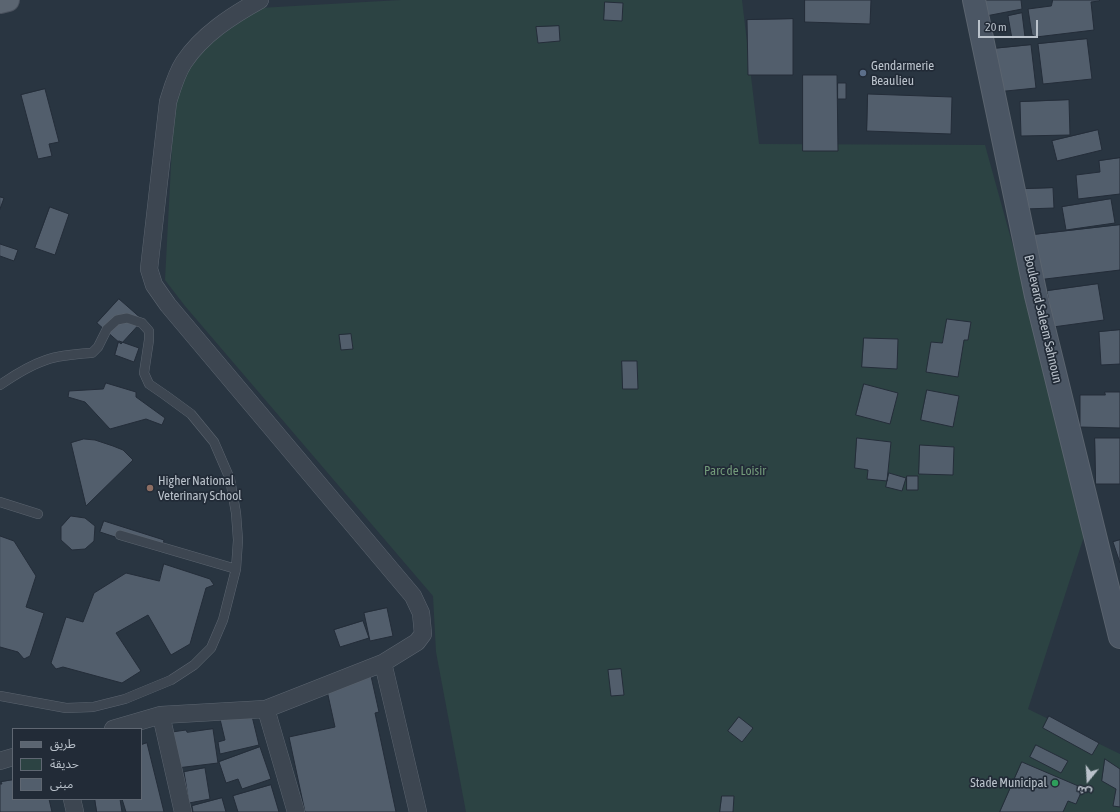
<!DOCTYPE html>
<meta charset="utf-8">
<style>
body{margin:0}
#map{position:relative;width:1120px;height:812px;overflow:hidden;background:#293541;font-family:"Asap Condensed","Noto Sans Arabic",sans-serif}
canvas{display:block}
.legend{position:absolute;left:12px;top:728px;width:130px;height:72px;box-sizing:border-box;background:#222b37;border:1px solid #5f6772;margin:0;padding:5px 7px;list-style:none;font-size:12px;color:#bac2cb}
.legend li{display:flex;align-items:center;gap:8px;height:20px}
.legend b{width:20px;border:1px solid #5f6772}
.north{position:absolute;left:1068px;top:760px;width:40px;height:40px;-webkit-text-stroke:3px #222b37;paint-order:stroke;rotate:198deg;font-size:11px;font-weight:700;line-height:16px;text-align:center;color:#bac2cb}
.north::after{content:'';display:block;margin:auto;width:14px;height:18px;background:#bac2cb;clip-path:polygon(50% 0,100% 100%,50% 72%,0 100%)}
.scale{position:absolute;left:978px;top:20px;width:60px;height:18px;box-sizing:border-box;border:2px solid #bac2cb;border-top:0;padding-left:5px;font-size:12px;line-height:14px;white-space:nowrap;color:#bac2cb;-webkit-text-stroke:3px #222b37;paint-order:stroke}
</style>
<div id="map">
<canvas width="1120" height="812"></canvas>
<ul class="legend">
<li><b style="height:5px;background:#5b6571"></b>طريق</li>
<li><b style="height:11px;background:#2c4343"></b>حديقة</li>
<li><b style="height:11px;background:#525e6c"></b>مبنى</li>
</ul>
<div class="north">ش</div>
<div class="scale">20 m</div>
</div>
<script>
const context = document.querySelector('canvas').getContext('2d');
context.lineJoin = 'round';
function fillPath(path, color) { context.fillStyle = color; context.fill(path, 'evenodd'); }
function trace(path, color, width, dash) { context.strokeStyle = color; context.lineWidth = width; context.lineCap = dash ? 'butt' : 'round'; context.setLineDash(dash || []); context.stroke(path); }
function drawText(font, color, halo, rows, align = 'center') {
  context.font = font + ' "Asap Condensed",sans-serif'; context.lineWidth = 3.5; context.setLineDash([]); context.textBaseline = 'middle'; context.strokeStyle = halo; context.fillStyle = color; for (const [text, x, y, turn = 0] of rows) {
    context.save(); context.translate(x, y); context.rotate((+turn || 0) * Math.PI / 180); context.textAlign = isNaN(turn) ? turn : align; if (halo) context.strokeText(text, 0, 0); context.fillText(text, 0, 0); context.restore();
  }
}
const green = new Path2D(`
 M401,0H742L759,144L985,145L1089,521L1028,709L1120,754V812H466L436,652L433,596L185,306L165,280L174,108L189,59L259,8Z`);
const building = new Path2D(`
 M805,0H871L870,24L805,22Z
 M983,0H1021L1022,9L986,16Z
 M1053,0H1100L1099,1L1091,2L1094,30L1036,37L1032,35L1028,9L1051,6Z
 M605,2L623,3L622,21L604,20Z
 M1022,13L1025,37L1012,39L1008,16Z
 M793,19V75H748L747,20Z
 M559,26L560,41L538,43L536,27Z
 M1087,39L1092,79L1043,84L1038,44Z
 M1031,45L1036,88L996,92L991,49Z
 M803,75H837L838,151H803Z
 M838,83H846V99H838Z
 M45,89L59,142L49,144L52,156L38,159L21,95Z
 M868,94L952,97L951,134L867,131Z
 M1069,100L1070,135L1021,136L1020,102Z
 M1098,130L1102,150L1057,161L1052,141Z
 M1120,158V194L1078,199L1076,175L1100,172L1099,161Z
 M1053,188L1054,208L1025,209L1024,189Z
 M0,197L4,198L0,209Z
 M1111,199L1115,223L1066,230L1062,207Z
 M50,207L69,214L55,255L35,248Z
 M1120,225V270L1037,280L1032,235Z
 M0,244L18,250L14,261L0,256Z
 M1098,284L1104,320L1053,327L1047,291Z
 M119,299L143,320L121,344L97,323Z
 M947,319L971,322L968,340H964L958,377L926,372L931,342L942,343Z
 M1120,330V364L1101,365L1099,332Z
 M351,334L353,349L341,350L339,335Z
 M864,338L898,339L897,369L862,367Z
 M119,341L139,348L134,362L115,355Z
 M622,361H637L638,389H623Z
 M106,383L136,392V397L165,418L162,425L146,419L110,429L85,402L68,397L69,391L103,389Z
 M864,384L898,393L890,424L856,415Z
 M927,390L959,396L953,427L921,420Z
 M1105,392H1120V428L1080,427V395H1105Z
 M857,438L891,442L887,481L867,479L868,470L855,468Z
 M1095,438H1120V484H1096Z
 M84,439L95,440L113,446L123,450L133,460L86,506L71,443Z
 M920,445L954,447L953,475L919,474Z
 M889,473L906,478L902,491L886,487Z
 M907,476H918V490H907Z
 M71,516L85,518L95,526L94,541L85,549L72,550L61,540V527Z
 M104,521L164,540L161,552L100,532Z
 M0,536L14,541L36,576L26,607L44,613L30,656L24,659L18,652L0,647Z
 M1120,540V563L1113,542Z
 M164,564L210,579L214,585L206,588L190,644L171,655L148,615L116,633L141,671L122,683L63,667L56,669L51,663L66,617L83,622L94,593L126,573L159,581Z
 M387,608L393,636L370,641L364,613Z
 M363,621L369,638L340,647L334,630Z
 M621,669L624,695L611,696L608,670Z
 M371,676L379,712L375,713L396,812H305L289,737L335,727L326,686Z
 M251,712L259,745L220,754L218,742L225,740L220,719Z
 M1049,716L1099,743L1092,755L1043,728Z
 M739,717L753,728L742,742L728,731Z
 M213,729L218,763L177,768L172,732L186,730L187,732Z
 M147,743L164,812H126L122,799H141V745Z
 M1036,745L1068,761L1061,773L1030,757Z
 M260,747L271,779L242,789L238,779L226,783L219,762Z
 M1105,759L1120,769V807L1113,806L1116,789L1102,781Z
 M1022,762L1083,788L1076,804L1068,801L1063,812H1000Z
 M205,768L210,799L189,803L184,772Z
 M13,780V799H49L52,812H0V784H2L1,782Z
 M271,785L279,812H238L233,796Z
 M722,796H734L733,812H720Z
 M222,798L226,812H193L192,806Z
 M95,799H120L122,812H97Z`);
const lane = new Path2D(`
 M0,385C13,376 31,365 46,360C60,355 77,354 92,353L98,347L107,329L117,320L127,318L142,323L149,331V340L144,373L149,384L165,395L191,414L214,442L230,479L236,513L238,540L236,569L223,620L211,648L194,665L171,680L125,699L93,707L66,708L0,696
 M0,502L38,514
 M120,535L236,569`);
const street = new Path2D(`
 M383,663L418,812
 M266,709L296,812
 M161,715L183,812
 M113,729L161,715L266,709L383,663L417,642L423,634L421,613L413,596L168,305L154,285L149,269L168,102C172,89 176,74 184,62C202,35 231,16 260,0
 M0,761L13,757
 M72,799L75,812`);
const secondary = new Path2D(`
 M974,0L1036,296L1120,637`);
const primary = new Path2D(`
 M0,2L8,0`);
const markers = [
 [863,73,4,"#5c6f8a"],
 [150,488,4,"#8d6e63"],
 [1055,783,4,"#2e9e5b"]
];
const poiNames = [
 ["Gendarmerie",871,66],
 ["Beaulieu",871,81],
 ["Higher National",158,481],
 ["Veterinary School",158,496],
 ["Stade Municipal",1047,783,"right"]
];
const streetNames = [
 ["Boulevard Saleem Sahnoun",1043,319,77]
];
const parkNames = [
 ["Parc de Loisir",735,471]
];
fillPath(green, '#2c4343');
fillPath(building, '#525e6c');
trace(building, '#242d39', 1);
trace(lane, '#5b646f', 10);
trace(street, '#5b646f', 18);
trace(secondary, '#5b646f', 24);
trace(primary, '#4a525e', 24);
trace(lane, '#3d4651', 9);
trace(street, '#3d4651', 17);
trace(secondary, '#4b5664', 22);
trace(primary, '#5b6571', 22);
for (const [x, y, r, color] of markers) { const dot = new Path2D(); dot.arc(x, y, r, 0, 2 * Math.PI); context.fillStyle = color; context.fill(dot); trace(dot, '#222b37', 1.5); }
drawText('13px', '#bac2cb', '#222b37', poiNames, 'left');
drawText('13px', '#bac2cb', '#222b37', streetNames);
drawText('13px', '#739b7a', '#222b37', parkNames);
</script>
